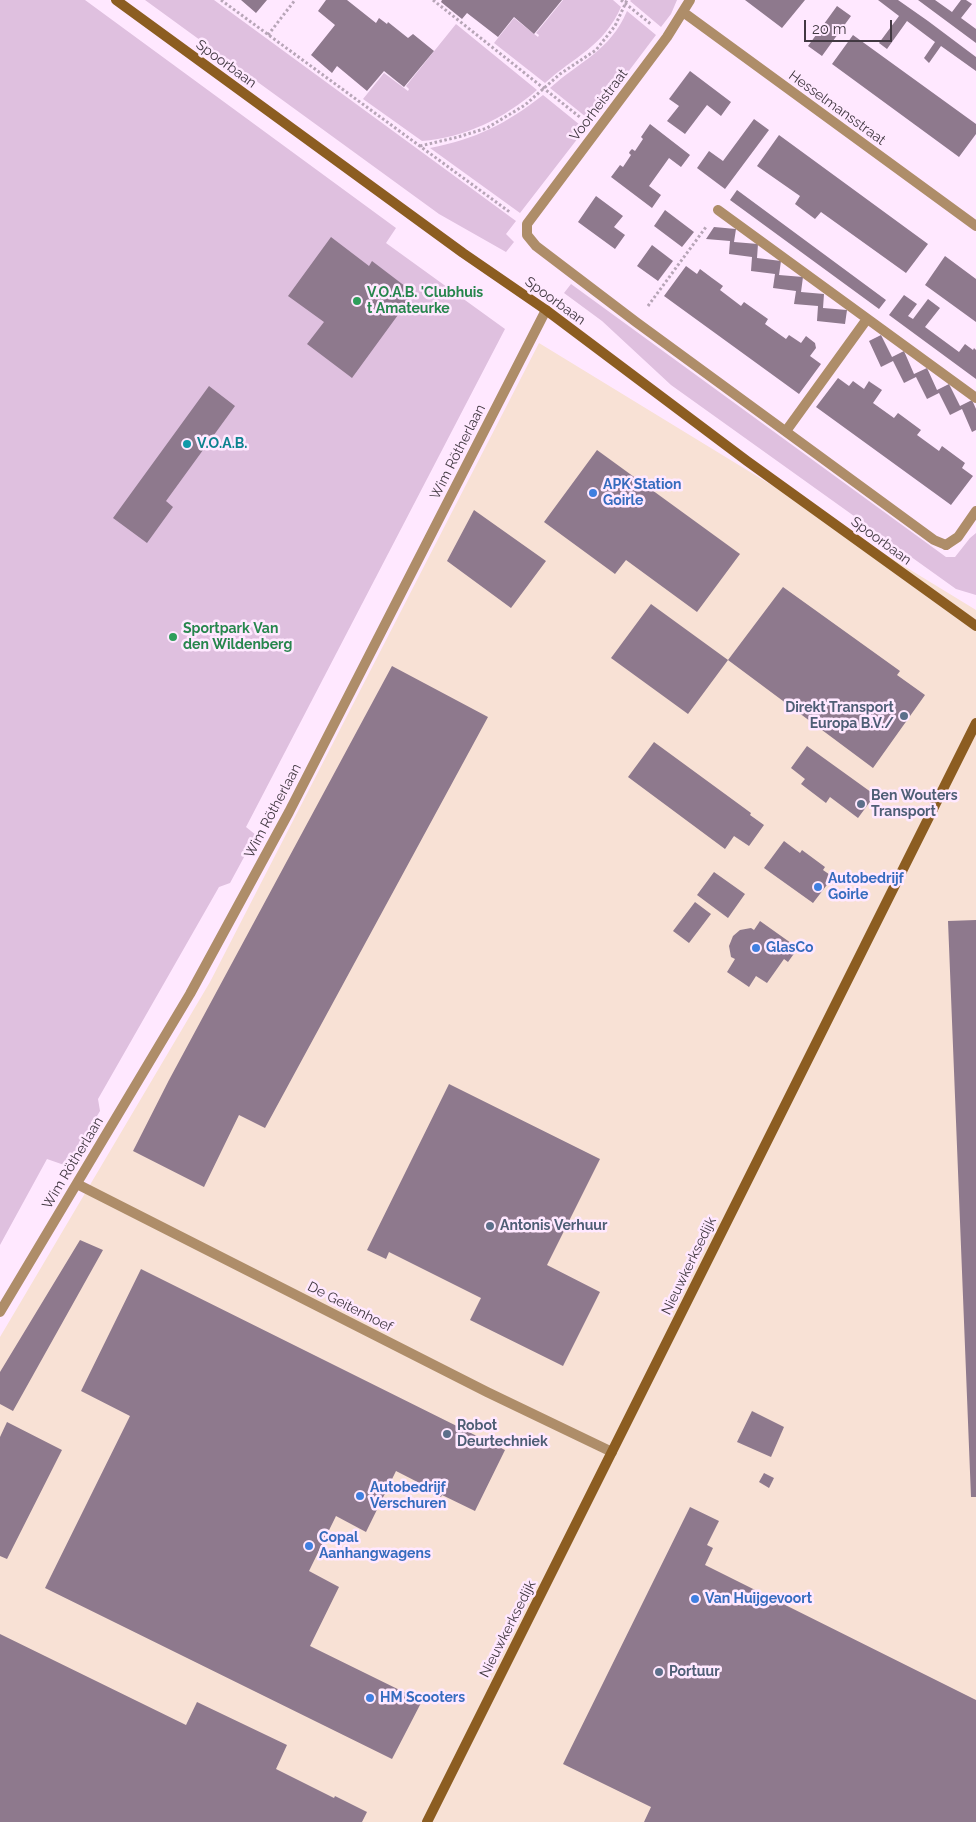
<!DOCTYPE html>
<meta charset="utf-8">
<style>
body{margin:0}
#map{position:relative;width:976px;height:1822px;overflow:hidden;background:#ffe8ff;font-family:Raleway,sans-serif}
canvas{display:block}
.scale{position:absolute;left:804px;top:20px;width:88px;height:22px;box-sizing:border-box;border:2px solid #423942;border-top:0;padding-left:6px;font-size:15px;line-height:18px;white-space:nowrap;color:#423942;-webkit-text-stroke:4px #ffe8ff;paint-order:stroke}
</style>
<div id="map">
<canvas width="976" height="1822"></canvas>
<div class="scale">20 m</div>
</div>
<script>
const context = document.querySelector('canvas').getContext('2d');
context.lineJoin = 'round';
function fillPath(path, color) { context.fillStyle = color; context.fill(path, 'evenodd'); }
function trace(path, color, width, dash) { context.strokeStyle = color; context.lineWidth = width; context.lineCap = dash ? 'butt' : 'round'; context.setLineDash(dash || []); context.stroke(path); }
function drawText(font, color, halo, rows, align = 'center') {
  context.font = font + ' Raleway,sans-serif'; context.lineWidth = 5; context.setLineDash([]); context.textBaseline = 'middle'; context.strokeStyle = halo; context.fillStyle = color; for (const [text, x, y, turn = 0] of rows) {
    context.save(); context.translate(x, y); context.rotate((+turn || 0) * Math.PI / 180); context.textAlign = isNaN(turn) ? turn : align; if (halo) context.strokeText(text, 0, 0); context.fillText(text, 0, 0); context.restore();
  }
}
const industrial = new Path2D(`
 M539,343L976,610V1822H0V1337L210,982Z`);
const green = new Path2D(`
 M0,0H85L396,228L386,243L505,329L246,827L256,835L230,883L219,887L98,1099L100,1111L67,1166L47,1159L0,1245Z
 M145,0H214L516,221L506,234L514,242L506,252L439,214Z
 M563,0H613L621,7C603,47 575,56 545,83L494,43L514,18L538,37L539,35L536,33Z
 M631,0H677L671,14L661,27L630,1Z
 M627,11L656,35L591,121L550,88C580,61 610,51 627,11Z
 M456,24L537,90C505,118 464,138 422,141L363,99L384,73L408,91L409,89L406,86Z
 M543,95L585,129L520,213L430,148C476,139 506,124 543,95Z
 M571,284L946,557H955L970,538L976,533V595L956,589L671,385L602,321L564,293Z`);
const building = new Path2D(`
 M241,0H267L256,13Z
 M326,0H347L376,23L379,18L387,24L388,22L408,38L413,34L434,51L404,87L384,71L367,91L337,66L332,73L311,55L335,25L318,11Z
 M442,0H562L534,34L514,17L498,37L467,13L462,19L441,2Z
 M745,0H805L782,28Z
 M878,0H898L928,21L976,57V71L941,46L929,63L924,58L935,42L907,21L887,49L879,43L899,16Z
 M918,0H935L952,12L961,0H966L972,4L961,18L976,29V43Z
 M837,6L851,16L822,56L808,46Z
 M853,35L976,124V134L959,157L832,64Z
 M690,71L731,102L721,116L707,105L685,134L667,121L679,106L669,99Z
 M754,119L769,130L725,189L697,168L709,151L723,161Z
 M650,124L690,155L681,167L669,158L649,186L661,195L652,208L611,177L620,165L623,167L631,155L629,153L630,151L632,149L635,151L643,139L641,137Z
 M779,135L928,244L906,273L821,212L815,219L795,204L800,196L757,166Z
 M737,190L886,300L879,309L730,200Z
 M596,196L623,216L614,227L625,235L615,249L578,222Z
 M665,210L694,232L682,247L654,226Z
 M714,227L736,229L734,242L758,244L757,258L781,261L779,275L803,277L801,292L824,294L823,308L847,310L845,324L817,321L818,306L794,304L796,291L773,288L775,274L751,271L752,257L729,254L730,241L706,239Z
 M331,237L369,266L372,261L414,293L352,378L307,344L324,322L288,296Z
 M652,245L673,261L658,281L637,266Z
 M945,256L976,279V322L925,285Z
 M686,266L697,274L700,269L712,278L723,286L720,290L741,306L744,302L768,319L765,324L786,339L789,335L801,343L806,336L815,343L816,348L810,356L821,364L799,394L664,296Z
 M904,295L917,304L908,316L913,319L928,299L940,308L925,327L959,352L965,344L973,350L974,348L976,350V379L889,315Z
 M881,335L892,357L904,351L914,374L927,368L937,390L949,384L960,406L972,400L976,409V430L972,432L962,409L950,415L939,393L927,399L916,377L904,383L893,361L881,367L869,341Z
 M838,378L849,386L853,381L864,389L869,381L870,382L882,390L873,403L894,418L898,413L921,430L917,435L939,451L942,446L965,463L962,468L973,476L951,505L816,407Z
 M209,386L235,406L166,501L173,507L147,543L113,518Z
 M597,450L740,554L697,612L626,560L615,574L544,522Z
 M474,510L546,561L511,608L447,561Z
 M783,587L900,671L897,675L925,695L873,768L728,660Z
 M651,604L728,660L688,714L611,658Z
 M392,666L488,717L265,1128L239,1115L204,1187L133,1151L169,1080Z
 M654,742L751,813L750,815L764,825L749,846L734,836L725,849L628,777Z
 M807,746L875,795L858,818L830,797L826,803L801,784L805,779L791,768Z
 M784,841L800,853L802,850L825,867L823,870L833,877L813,903L764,868Z
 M714,872L745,894L728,918L697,895Z
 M695,902L711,914L689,943L673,931Z
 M976,920V1497H971L948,921Z
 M760,921L798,948L788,962L784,959L767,983L756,976L749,987L727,972L735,959L731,957L729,946L733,936L740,930L751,928L754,930Z
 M449,1084L600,1159L547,1265L600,1292L563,1366L470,1320L481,1298L389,1252L386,1259L367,1250Z
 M80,1240L103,1250L13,1411L0,1404V1372Z
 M141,1269L505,1450L475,1511L442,1495L441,1497L438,1496L439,1493L396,1471L366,1532L336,1516L309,1571L339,1587L310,1646L422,1701L392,1759L45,1588L130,1416L81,1391Z
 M752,1411L784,1427L771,1457L737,1442Z
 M7,1422L62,1450L7,1559L0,1556V1437Z
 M764,1473L774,1478L769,1488L759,1482Z
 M690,1507L719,1521L707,1545L713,1548L705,1565L976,1700V1822H644L651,1807L563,1764Z
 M0,1634L186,1725L197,1702L287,1745L276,1769L334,1798L335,1796L367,1812L362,1822H0Z`);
const path = new Path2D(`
 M221,0L511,213
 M433,0L581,118
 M621,0L652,25
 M268,35L295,0
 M420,146L458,137L487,128L525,105L560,74L596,50L615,26L627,0
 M648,306L706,227`);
const lane = new Path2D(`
 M718,210L976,398
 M786,431L867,319
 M946,545L958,537L976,511`);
const street = new Path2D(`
 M690,0L667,37L527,224V235L536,246L636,322L934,540L946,545
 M683,12L976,226
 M77,1184L487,1392L612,1452
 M0,1312L190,994L289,812L546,310`);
const secondary = new Path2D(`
 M116,0L463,253L546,310L747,461L976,626
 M427,1822L976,723`);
const markers = [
 [357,301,5,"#2e9e5b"],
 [187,444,5,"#0f9aa8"],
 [593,493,5,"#3f7fe0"],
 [173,637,5,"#2e9e5b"],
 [904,716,5,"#5c6f8a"],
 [861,804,5,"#5c6f8a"],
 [818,887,5,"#3f7fe0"],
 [756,948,5,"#3f7fe0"],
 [490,1226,5,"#5c6f8a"],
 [447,1434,5,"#5c6f8a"],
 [360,1496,5,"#3f7fe0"],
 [309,1546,5,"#3f7fe0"],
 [695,1599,5,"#3f7fe0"],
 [659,1672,5,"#5c6f8a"],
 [370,1698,5,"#3f7fe0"]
];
const streetNames = [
 ["Spoorbaan",226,64,36],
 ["Voorheistraat",599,105,-53],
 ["Hesselmansstraat",837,108,36],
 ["Spoorbaan",555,301,36],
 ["Wim Rötherlaan",458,452,-63],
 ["Spoorbaan",881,541,36],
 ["Wim Rötherlaan",273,811,-62],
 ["Wim Rötherlaan",73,1163,-59],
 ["Nieuwkerksedijk",689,1266,-64],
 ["De Geitenhoef",350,1307,27],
 ["Nieuwkerksedijk",508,1629,-63]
];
const leisureNames = [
 ["V.O.A.B. 'Clubhuis",367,293],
 ["t Amateurke",367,309],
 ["Sportpark Van",183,629],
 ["den Wildenberg",183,645]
];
const cultureNames = [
 ["V.O.A.B.",197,444]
];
const shopNames = [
 ["APK Station",603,485],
 ["Goirle",603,501],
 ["Autobedrijf",828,879],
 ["Goirle",828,895],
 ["GlasCo",766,948],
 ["Autobedrijf",370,1488],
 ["Verschuren",370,1504],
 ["Copal",319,1538],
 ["Aanhangwagens",319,1554],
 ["Van Huijgevoort",705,1599],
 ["HM Scooters",380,1698]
];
const serviceNames = [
 ["Direkt Transport",894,708,"right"],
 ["Europa B.V./",894,724,"right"],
 ["Ben Wouters",871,796],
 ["Transport",871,812],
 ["Antonis Verhuur",500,1226],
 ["Robot",457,1426],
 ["Deurtechniek",457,1442],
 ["Portuur",669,1672]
];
fillPath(industrial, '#f8e1d5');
fillPath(green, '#dfc0df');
fillPath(building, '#8e798d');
trace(path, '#b7a5b7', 3, [2.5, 2.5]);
trace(lane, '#ae8d69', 10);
trace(street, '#ae8d69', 10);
trace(secondary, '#8c5d21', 10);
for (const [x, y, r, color] of markers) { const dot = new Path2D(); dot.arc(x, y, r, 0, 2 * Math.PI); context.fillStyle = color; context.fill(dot); trace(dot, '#ffe8ff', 2); }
drawText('14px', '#423942', '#ffe8ff', streetNames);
drawText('bold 14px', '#27864d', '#ffe8ff', leisureNames, 'left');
drawText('bold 14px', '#0d838f', '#ffe8ff', cultureNames, 'left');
drawText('bold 14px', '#366cbe', '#ffe8ff', shopNames, 'left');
drawText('bold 14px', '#4e5e75', '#ffe8ff', serviceNames, 'left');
</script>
